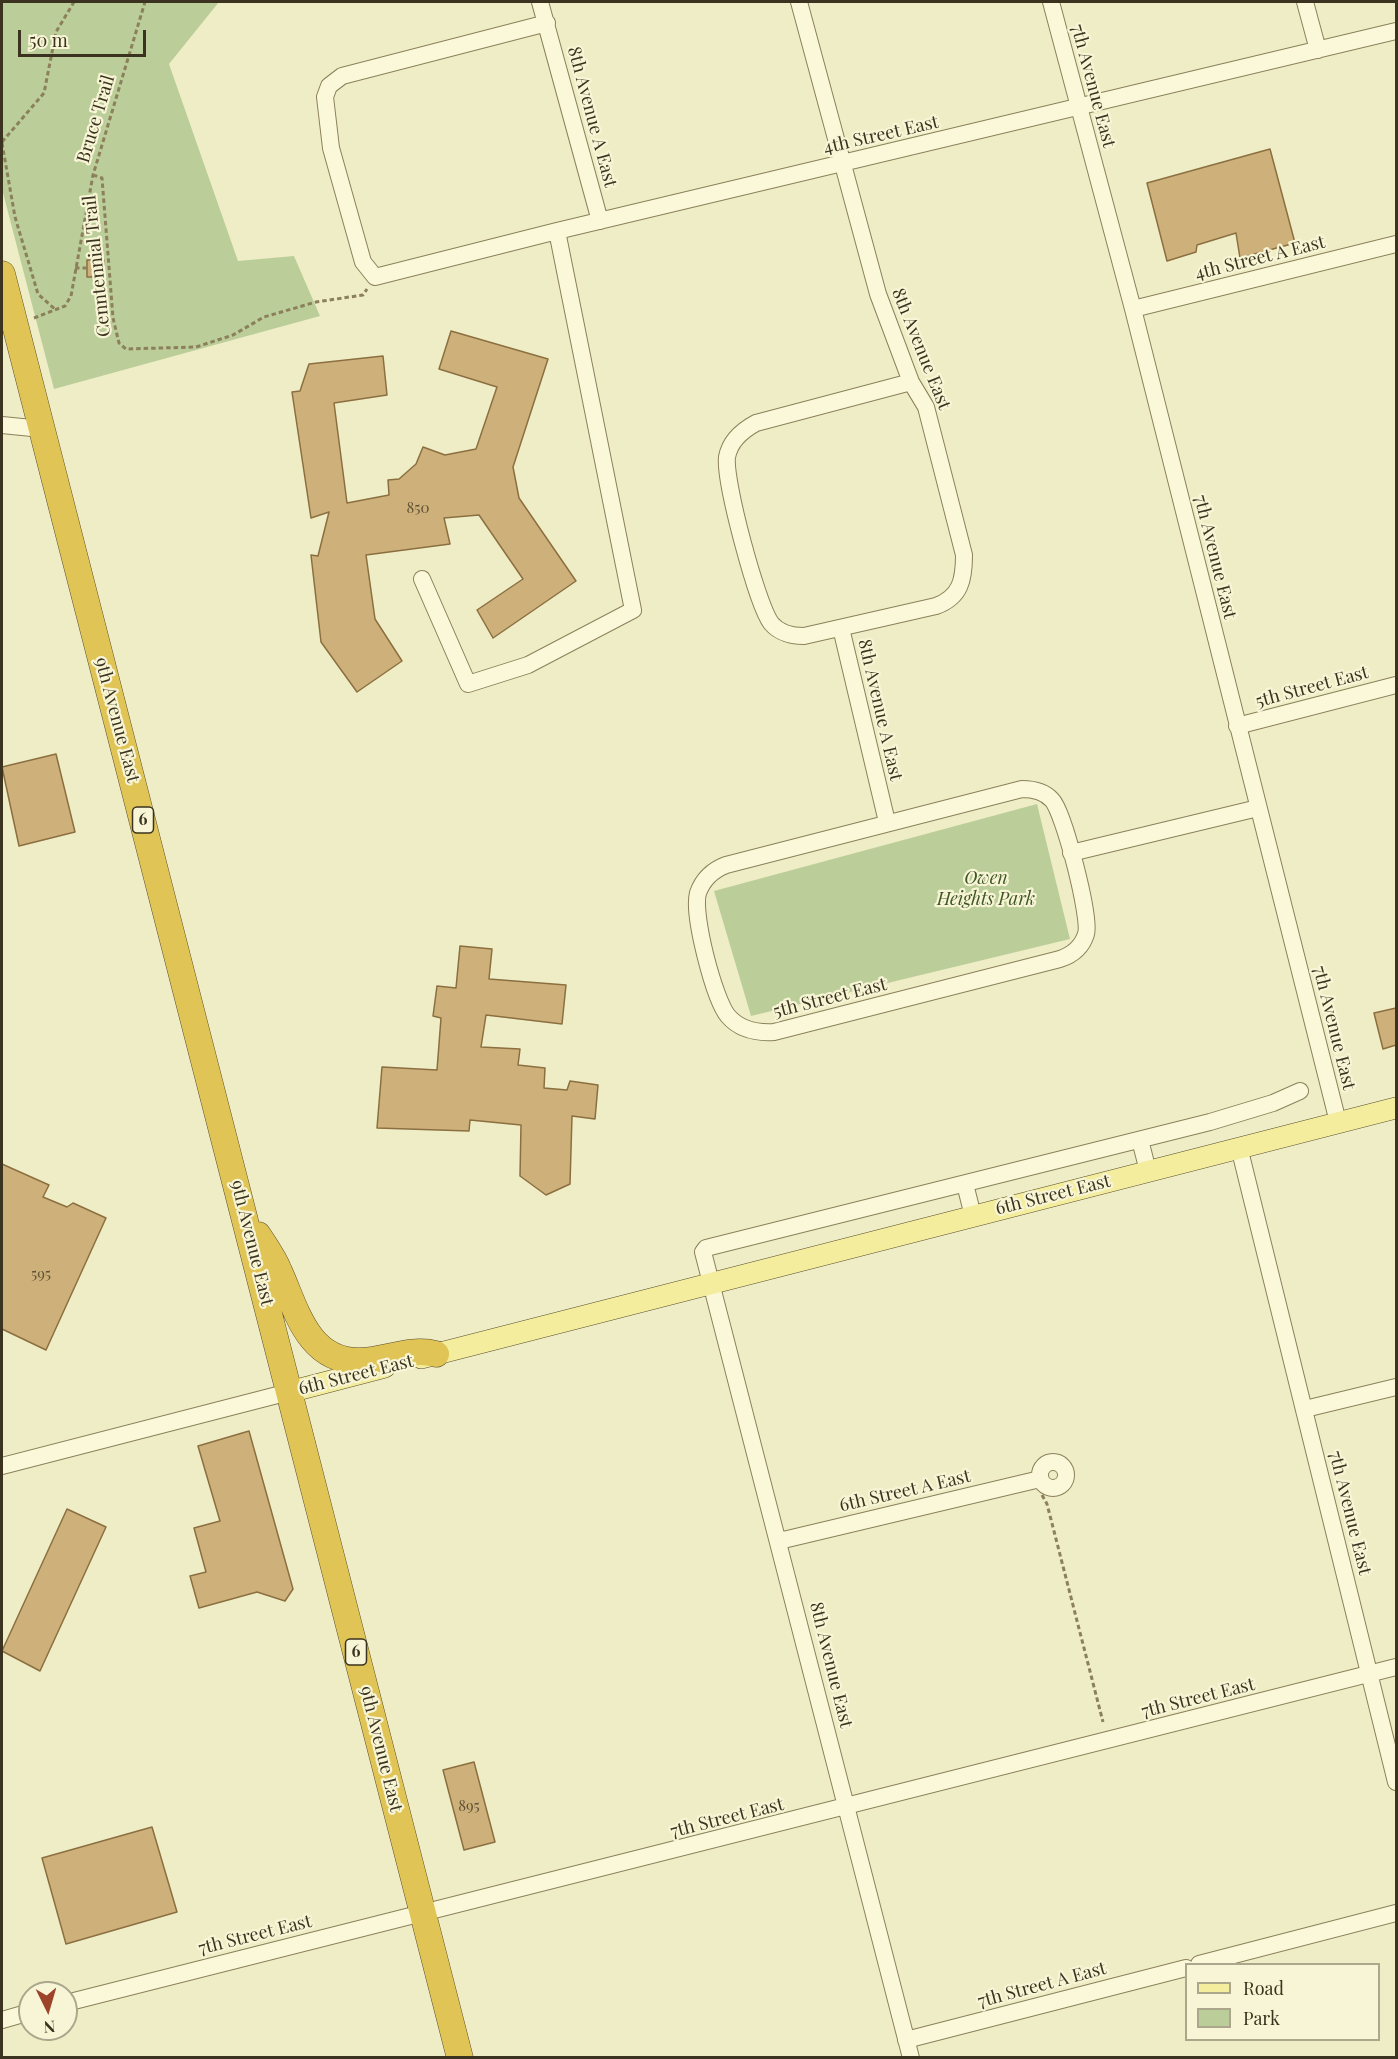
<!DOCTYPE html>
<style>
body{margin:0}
#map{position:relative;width:1398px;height:2059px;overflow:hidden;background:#efedc5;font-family:"Playfair Display",serif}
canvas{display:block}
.frame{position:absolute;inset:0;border:3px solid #3b331f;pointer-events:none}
.legend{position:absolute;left:1185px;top:1963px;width:195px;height:78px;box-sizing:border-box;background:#f7f5d5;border:2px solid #aca78c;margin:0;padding:8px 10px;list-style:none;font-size:18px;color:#3b331f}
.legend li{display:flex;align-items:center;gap:12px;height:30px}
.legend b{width:30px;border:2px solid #aca78c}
.north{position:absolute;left:18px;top:1981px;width:60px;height:60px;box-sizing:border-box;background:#f7f5d5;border:2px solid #aca78c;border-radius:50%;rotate:175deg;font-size:16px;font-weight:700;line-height:24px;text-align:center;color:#3b331f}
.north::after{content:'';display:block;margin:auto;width:21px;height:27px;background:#9c4329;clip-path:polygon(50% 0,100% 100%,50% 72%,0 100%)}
.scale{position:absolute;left:18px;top:30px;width:128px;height:27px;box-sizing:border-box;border:3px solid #3b331f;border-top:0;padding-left:8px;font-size:18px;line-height:21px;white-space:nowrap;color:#3b331f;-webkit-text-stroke:4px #f7f5d5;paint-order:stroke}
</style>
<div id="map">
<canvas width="1398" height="2059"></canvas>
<div class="frame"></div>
<ul class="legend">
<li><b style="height:8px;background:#f3ed9d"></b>Road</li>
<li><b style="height:16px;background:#bbce99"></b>Park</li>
</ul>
<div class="north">N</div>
<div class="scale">50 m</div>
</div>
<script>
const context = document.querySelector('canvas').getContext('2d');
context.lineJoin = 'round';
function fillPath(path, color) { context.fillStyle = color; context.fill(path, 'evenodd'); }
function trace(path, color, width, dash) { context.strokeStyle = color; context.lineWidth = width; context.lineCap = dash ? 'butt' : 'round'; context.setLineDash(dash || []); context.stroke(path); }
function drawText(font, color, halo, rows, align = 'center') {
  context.font = font + ' "Playfair Display",serif'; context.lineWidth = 4.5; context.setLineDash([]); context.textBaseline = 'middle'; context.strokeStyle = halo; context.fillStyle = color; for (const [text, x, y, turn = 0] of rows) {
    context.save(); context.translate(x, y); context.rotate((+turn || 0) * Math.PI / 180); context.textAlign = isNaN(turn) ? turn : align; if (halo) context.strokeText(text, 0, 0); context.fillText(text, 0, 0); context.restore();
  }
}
const green = new Path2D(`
 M2,2H219L169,64L238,261L294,256L320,316L54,389L2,189Z
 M1037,804L1070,939L751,1016L714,891Z`);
const building = new Path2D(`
 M1270,149L1295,243L1240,258L1236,233L1197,245L1196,252L1167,261L1147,183Z
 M87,260H104V277H87Z
 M451,331L548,359L513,467L519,498L576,581L493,638L477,610L523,579L479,515L444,518L450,544L366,555L375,619L402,661L357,692L321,642L311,555L318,556L329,512L311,518L292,392L300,391L309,364L383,356L387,395L334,403L347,503L389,495L388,480L399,479L416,464L423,447L445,455L476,449L497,387L439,369Z
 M56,754L75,832L19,846L2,767Z
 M460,946L492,949L489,979L566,985L562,1024L486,1015L481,1047L520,1049L518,1065L545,1068L544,1088L567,1090L570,1081L598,1085L595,1119L572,1116L570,1184L546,1195L520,1176L521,1125L470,1120L469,1131L377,1128L382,1067L437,1070L441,1018L433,1016L437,986L456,988Z
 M1396,1008V1045L1383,1049L1374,1013Z
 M2,1164L49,1185L43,1197L67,1207L73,1203L106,1218L46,1350L2,1329Z
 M249,1431L293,1589L285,1601L257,1592L199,1608L190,1576L206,1572L194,1528L220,1521L198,1446Z
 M67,1509L106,1527L40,1671L2,1651Z
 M474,1762L495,1842L464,1850L443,1770Z
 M152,1827L177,1912L66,1944L42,1858Z`);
const path = new Path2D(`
 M2,142L44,93L56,32L74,2
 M2,143L15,217L38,294L56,310
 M93,175L102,178L113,318L119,343L126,349L196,347L233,335L264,317L316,302L363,295L367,289
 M75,268H87
 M34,318L65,306L71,296L93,175L145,2
 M1042,1495L1047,1504L1103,1722`);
const minor = new Path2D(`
 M540,2L600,221
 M799,2L878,294L911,382L926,407L964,555C964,579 961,597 936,606L804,636C793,636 779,633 771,623C757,604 724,481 727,457C730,441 743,430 756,423L911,382
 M1051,2L1133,309L1338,1122
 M1305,2L1318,50
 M547,23L342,76L329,86L325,97L331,148L363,262L375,277L557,231L1396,31
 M1133,309L1396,244
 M2,425L42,429
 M422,579L468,684L528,665L633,610L557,231
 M841,628L887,822
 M1237,726L1396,685
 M1022,789C1033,789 1044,791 1052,800C1064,813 1091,918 1086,934C1082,947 1072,955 1060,959L774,1032C757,1033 740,1030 728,1016C714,999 692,914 698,893C703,879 713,870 726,865Z
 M1071,853L1258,808
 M1140,1140L1148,1171
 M1239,1147L1396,1782
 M965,1184L973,1216
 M1305,1409L1396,1387
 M1040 1475a13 13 0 1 1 26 0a13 13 0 1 1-26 0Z
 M2,1466L289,1392
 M779,1541L1040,1479
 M1199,1964L1396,1913
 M66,2003L1396,1667
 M2,2020L30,2012
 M906,2040L1186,1968
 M911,2058L703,1252L706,1248L1210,1122L1273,1103L1300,1091`);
const major = new Path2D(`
 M421,1358L1396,1108
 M289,1392L385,1367`);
const highway = new Path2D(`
 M2,274L460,2058
 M258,1235C265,1246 274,1258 279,1271C296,1308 307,1361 359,1361C386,1361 409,1347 436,1354`);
const numberNames = [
 ["850",418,508],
 ["595",41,1274],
 ["895",469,1806]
];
const shields = [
 [143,820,21],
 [356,1652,21]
];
const shieldNames = [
 ["6",143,820],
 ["6",356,1652]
];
const streetNames = [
 ["7th Avenue East",1093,86,75],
 ["8th Avenue A East",592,117,75],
 ["Bruce Trail",96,119,-73],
 ["4th Street East",881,135,-13],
 ["4th Street A East",1260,258,-14],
 ["Cenntennial Trail",97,266,-96],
 ["8th Avenue East",921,349,68],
 ["7th Avenue East",1215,557,76],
 ["5th Street East",1312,687,-15],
 ["8th Avenue A East",880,710,77],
 ["9th Avenue East",117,720,75],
 ["5th Street East",830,998,-14],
 ["7th Avenue East",1334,1028,76],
 ["6th Street East",1053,1195,-14],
 ["9th Avenue East",252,1243,76],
 ["6th Street East",356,1375,-14],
 ["6th Street A East",905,1491,-13],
 ["7th Avenue East",1350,1513,76],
 ["8th Avenue East",831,1665,76],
 ["7th Street East",1198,1698,-14],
 ["9th Avenue East",381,1749,76],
 ["7th Street East",727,1818,-14],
 ["7th Street East",255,1935,-14],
 ["7th Street A East",1042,1985,-15]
];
const parkNames = [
 ["Owen",986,878],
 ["Heights Park",986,899]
];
fillPath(green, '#bbce99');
fillPath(building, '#ceb17a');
trace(building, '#8b6f40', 1.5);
trace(minor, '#8b805b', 18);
trace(major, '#594d2f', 22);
trace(highway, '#594d2f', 27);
trace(path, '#8b805b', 3, [4.5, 3]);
trace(minor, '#faf8d9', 16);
trace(major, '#f3ed9d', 21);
trace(highway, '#e0c455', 26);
drawText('15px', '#605236', null, numberNames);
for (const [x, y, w] of shields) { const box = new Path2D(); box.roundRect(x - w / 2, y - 13, w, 26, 4.5); context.fillStyle = '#f7f5d5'; context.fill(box); trace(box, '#3b331f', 1.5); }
drawText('bold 16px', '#3b331f', null, shieldNames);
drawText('18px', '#3b331f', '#f7f5d5', streetNames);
drawText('italic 18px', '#3f5825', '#f7f5d5', parkNames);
</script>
